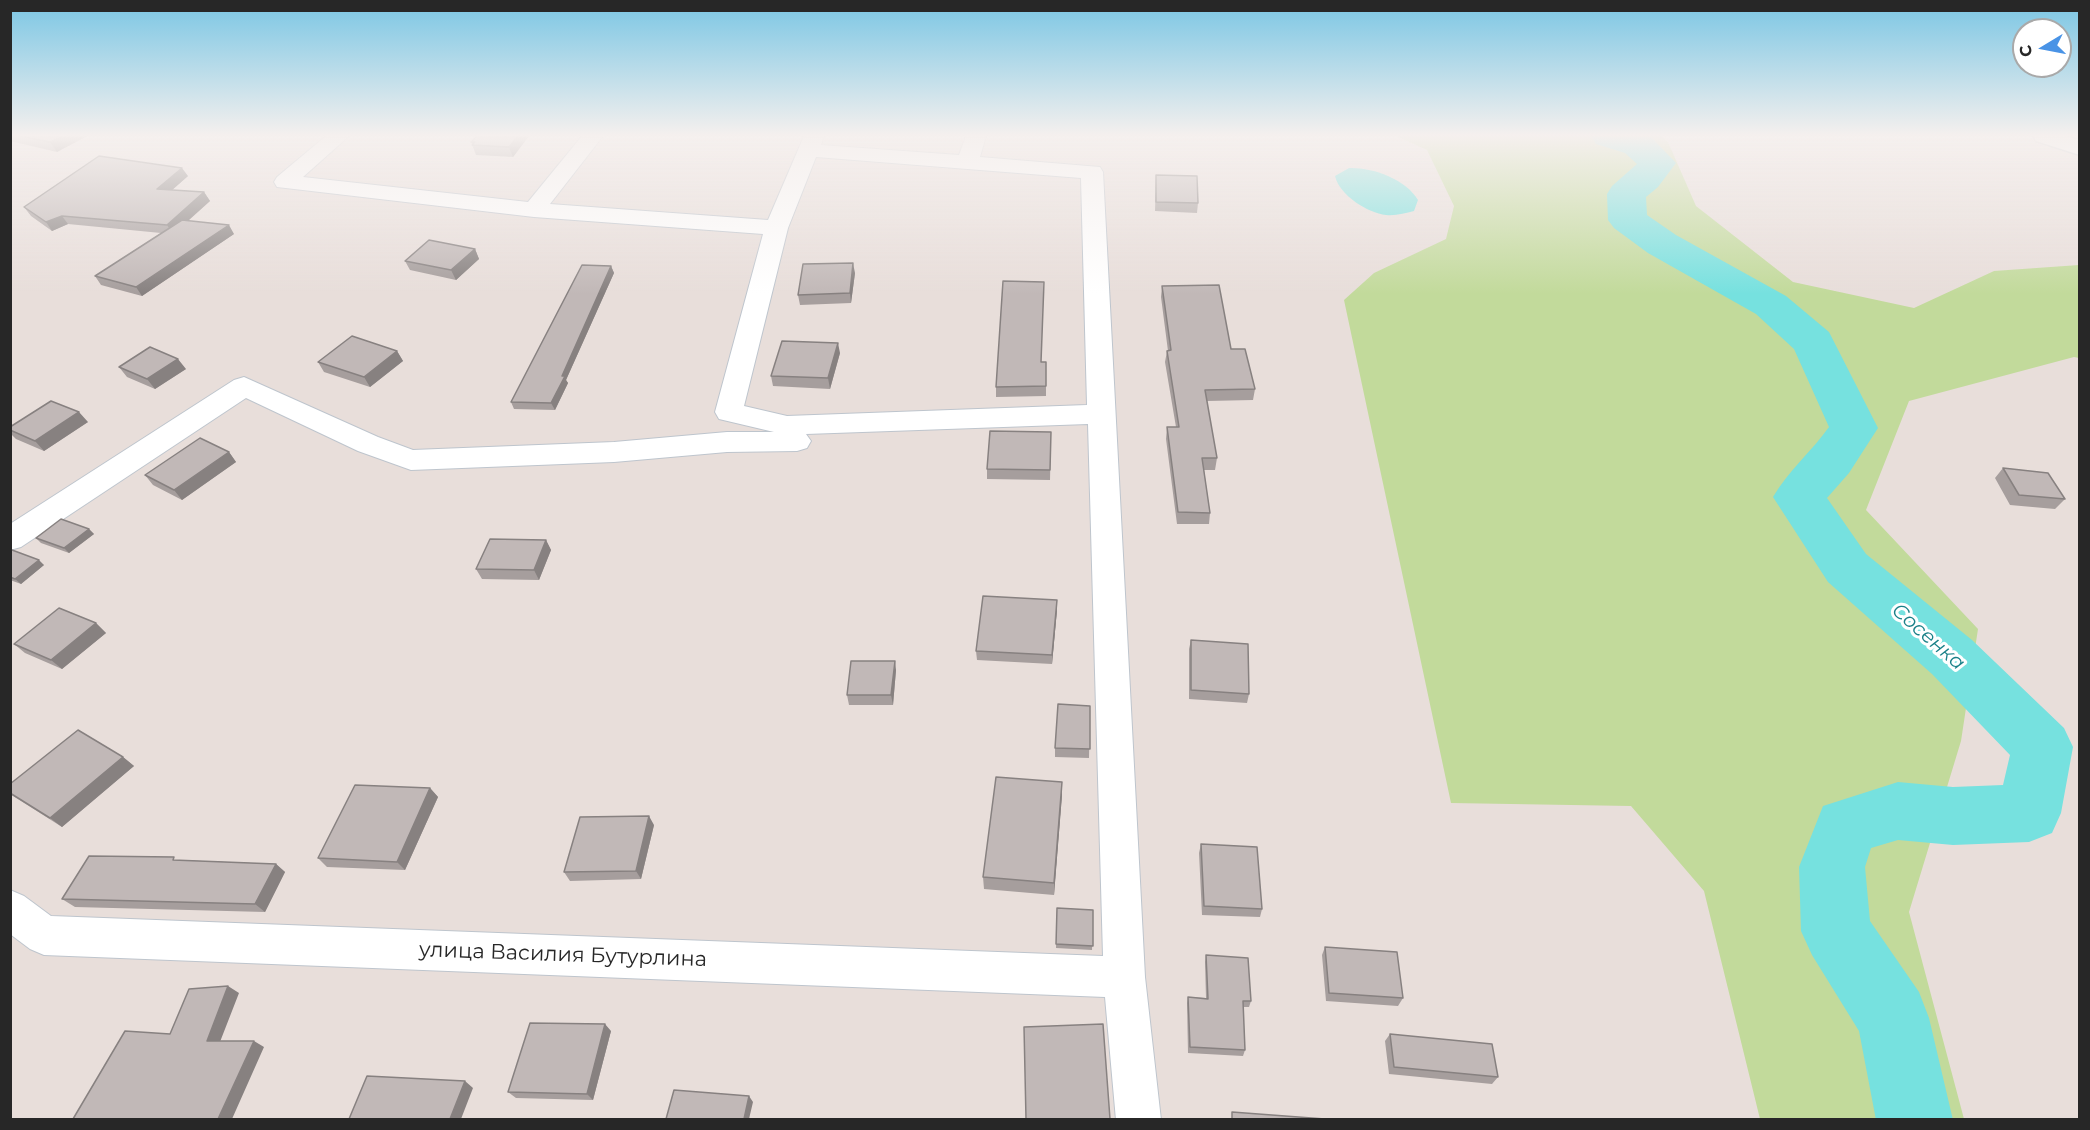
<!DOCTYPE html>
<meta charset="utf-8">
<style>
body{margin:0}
#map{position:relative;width:2090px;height:1130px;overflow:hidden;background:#e8deda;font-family:Montserrat,sans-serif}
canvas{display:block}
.frame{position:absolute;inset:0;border:12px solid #272727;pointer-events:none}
.north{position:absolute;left:2012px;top:18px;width:60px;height:60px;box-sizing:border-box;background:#fff;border:2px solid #a9a9a9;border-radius:50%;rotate:260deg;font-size:16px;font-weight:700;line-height:24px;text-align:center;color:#272727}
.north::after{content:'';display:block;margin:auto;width:21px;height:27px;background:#4993e6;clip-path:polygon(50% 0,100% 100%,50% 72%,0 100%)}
</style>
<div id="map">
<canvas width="2090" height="1130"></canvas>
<div class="frame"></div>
<div class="north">С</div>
</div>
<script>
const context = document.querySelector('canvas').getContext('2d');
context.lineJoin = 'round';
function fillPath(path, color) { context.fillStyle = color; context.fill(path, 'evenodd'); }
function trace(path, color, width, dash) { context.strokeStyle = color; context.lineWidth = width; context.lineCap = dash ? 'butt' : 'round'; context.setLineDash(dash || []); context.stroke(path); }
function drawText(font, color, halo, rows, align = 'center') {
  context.font = font + ' Montserrat,sans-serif'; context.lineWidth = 6; context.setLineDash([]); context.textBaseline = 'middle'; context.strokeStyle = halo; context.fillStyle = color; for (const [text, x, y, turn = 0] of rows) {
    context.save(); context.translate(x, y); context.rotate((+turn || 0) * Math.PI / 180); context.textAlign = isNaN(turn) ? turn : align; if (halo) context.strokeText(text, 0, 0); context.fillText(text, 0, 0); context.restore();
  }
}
const green = new Path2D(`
 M1396,136H1662L1668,142L1696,206L1793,282L1914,308L1994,271L2079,265V358L2074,357L1909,401L1866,510L1978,629L1961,741L1909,912L1964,1119H1760L1704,891L1631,806L1451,803L1344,300L1374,273L1446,239L1454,206L1427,150Z`);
const water = new Path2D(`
 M1349,168C1372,167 1406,179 1418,200L1414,211C1405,213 1396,216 1386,215C1368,213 1339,195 1335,176Z`);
const river = new Path2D(`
 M1591,136L1651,137L1676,163L1658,187L1646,197L1647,215L1676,235L1786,296L1829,332L1878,428L1849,473L1827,498L1866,554L1972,640L2064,728L2073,747L2061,813L2052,833L2029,842L1953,845L1898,840L1871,848L1865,867L1870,921L1919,992L1929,1018L1953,1120H1876L1859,1031L1812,955L1801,931L1799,867L1823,806L1898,782L1953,787L2003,785L2010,755L1932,674L1828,582L1773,497C1788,471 1812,451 1829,427L1794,349L1756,314L1648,253L1614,228L1608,220L1607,194L1612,186L1637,164L1625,153L1596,144Z`);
const street = new Path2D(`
 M326,136H349L303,177L528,202L582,136H603L550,204L768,220L804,136H824L821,145L959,155L966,136H986L980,157L1100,167L1103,172L1145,977L1161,1120H1116L1105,997L44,955L30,949L10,934V890L24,896L51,916L1103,956L1088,424L806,434L811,441L807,448L797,451L727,452L614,462L411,470L358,451L246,398L21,547L10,550V524L234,380L244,377L378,437L413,450L614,442L727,432H774L719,419L715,412L763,234L534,217L277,187L274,182L277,177ZM816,157L1081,178L1087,405L787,416L744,406L788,228Z`);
const secondary = new Path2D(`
 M2033,136H2065L2080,140V155L2036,141Z`);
const wall = new Path2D(`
 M10,136H87L57,152L10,141Z
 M529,136L513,157L476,155L471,142Z
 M1156,175L1198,203L1197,213L1155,211Z
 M188,176L172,190L204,192L210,201L188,221L234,234L142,296L101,285L95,276L161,233L68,224L52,231L31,216L24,207Z
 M475,249L479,259L456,280L410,270L405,261Z
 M611,266L614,273L566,380L568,383L555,410L514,409L511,402Z
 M855,273L851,303L800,305L798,295Z
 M1162,286L1231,349L1255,389L1253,400L1207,401L1217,458L1215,470H1204L1210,513L1209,524H1177L1166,439L1167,427H1176L1165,362L1167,351H1168L1161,297Z
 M397,351L403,361L370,387L324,372L318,362Z
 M840,353L830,389L773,386L771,376Z
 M1041,362H1046V396L996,397V387Z
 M119,367L186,369L155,389L127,377Z
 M88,422L44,451L16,439L10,433V427Z
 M1051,432L1050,480L987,479V469Z
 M229,452L236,462L182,500L153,485L145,475Z
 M2003,468L2065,499L2055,509L2010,505L1995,478Z
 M89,529L94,534L69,553L41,543L36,538Z
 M546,540L551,550L539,580L482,579L476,569Z
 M10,552L44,565L21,584L10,580Z
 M1057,610L1052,664L977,660L976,651Z
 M96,623L106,633L62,669L25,653L14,644Z
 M1191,640L1249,694L1247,703L1189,699V649Z
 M896,670L893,705H849L847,695Z
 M1090,706L1089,758L1055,757V748Z
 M123,757L134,766L62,827L10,794V784Z
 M430,788L438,797L405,870L327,867L318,858Z
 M1062,795L1054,895L984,889L983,877Z
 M654,825L641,879L570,881L564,872Z
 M1201,844L1262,909L1260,917L1202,915L1199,853Z
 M178,860L276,864L285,872L265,912L75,907L62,899Z
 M1057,908L1093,910L1092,950L1056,948Z
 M1325,947L1403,998L1398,1006L1326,1001L1322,955Z
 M1206,955L1251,1001L1249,1007H1243L1245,1050L1243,1056L1188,1053L1187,1003L1188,997L1206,998L1205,962Z
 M611,1031L593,1100L516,1098L508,1092Z
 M1390,1034L1498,1077L1492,1084L1389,1074L1385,1041Z`);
const shadedWall = new Path2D(`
 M63,136H87L57,152L50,142Z
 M518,136H529L513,157L509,147Z
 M182,168L188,176L163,198L157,189Z
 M204,192L210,201L173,234L167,225Z
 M62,216L68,224L52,231L46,222Z
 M229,225L234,234L142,296L136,287Z
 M475,249L479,259L456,280L451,270Z
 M853,263L855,273L851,303L850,293Z
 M611,266L614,273L566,380L568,383L555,410L551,403L562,376Z
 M838,343L840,353L830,389L828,378Z
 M397,351L403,361L370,387L364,377Z
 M178,359L186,369L155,389L147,379Z
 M79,412L88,422L44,451L35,441Z
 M229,452L236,462L182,500L174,490Z
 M89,529L94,534L69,553L64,548Z
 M546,540L551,550L539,580L534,570Z
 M39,560L44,565L21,584L15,579Z
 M1057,600V610L1052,664V655Z
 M96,623L106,633L62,669L51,660Z
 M895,661L896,670L893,705L891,695Z
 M123,757L134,766L62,827L50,818Z
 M1062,782V795L1054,895V883Z
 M430,788L438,797L405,870L397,862Z
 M649,816L654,825L641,879L636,871Z
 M276,864L285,872L265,912L255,904Z
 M228,986L239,993L218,1047L207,1041Z
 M605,1024L611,1031L593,1100L587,1094Z
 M254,1041L264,1047L232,1119H218Z
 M465,1081L473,1088L461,1119H450Z
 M749,1096L753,1102L749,1119H744Z`);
const building = new Path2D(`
 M21,136H63L50,142Z
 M477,136H518L509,147L472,145L475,142H471Z
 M99,156L182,168L157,189L204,192L167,225L62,216L46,222L24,207Z
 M1156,175L1197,176L1198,203L1156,202Z
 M182,220L229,225L136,287L95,276Z
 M429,240L475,249L451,270L405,261Z
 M853,263L850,293L798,295L803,264Z
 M582,265L611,266L562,376H565L551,403L511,402Z
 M1003,281L1044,282L1041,362H1046V386L996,387Z
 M1219,285L1231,349H1245L1255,389L1205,390L1217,458H1202L1210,513L1178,512L1167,427H1179L1167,351L1171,350L1162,286Z
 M352,336L397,351L364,377L318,362Z
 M782,341L838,343L828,378L771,376Z
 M150,347L178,359L147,379L119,367Z
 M51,401L79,412L35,441L10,430V427Z
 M990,431L1051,432L1050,470L987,469Z
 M200,438L229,452L174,490L145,475Z
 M2003,468L2048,473L2065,499L2019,495Z
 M61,519L89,529L64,548L36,538Z
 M490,539L546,540L534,570L476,569Z
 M12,550L39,560L15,579L10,577V552Z
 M983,596L1057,600L1052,655L976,651Z
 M59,608L96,623L51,660L14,644Z
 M1191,640L1248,644L1249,694L1191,690Z
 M851,661H895L891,695H847Z
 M1058,704L1090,706V749L1055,748Z
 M78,730L123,757L50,818L10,793V784Z
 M996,777L1062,782L1054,883L983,877Z
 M355,785L430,788L397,862L318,858Z
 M649,816L636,871L564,872L580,817Z
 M1201,844L1257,847L1262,909L1204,906Z
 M89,856L174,857L173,860L276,864L255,904L62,899Z
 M1057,908L1093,910V946L1056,944Z
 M1325,947L1397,952L1403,998L1329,993Z
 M1206,955L1248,958L1251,1001H1243L1245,1050L1190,1047L1188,997L1208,999Z
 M228,986L207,1041H254L218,1119H73L125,1031L170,1034L189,989Z
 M530,1023L605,1024L587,1094L508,1092Z
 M1103,1024L1110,1119H1026L1024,1027Z
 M1390,1034L1492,1044L1498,1077L1394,1067Z
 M367,1076L465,1081L450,1119H349Z
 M674,1090L749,1096L744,1119H666Z
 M1232,1112L1325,1119H1232Z`);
const waterNames = [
 ["Сосенка",1928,637,41]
];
const nearStreetnames = [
 ["улица Василия Бутурлина",563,955,2]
];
fillPath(green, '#c2da9b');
fillPath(water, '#76e1df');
fillPath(river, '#76e1df');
trace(street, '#bec5cd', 2);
trace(secondary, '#bec5cd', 3);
fillPath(street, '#fff');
fillPath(secondary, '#fff');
fillPath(wall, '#a69e9d');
fillPath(shadedWall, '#878180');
fillPath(building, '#c1b8b7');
trace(building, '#878180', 1.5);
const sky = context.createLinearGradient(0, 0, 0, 294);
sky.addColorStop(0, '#7ac6e4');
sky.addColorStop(0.46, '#f5f0ee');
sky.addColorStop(1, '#f5f0ee00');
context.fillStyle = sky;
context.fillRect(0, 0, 2090, 294);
drawText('italic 20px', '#1a8188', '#fff', waterNames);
drawText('21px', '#272727', '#fff', nearStreetnames);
</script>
